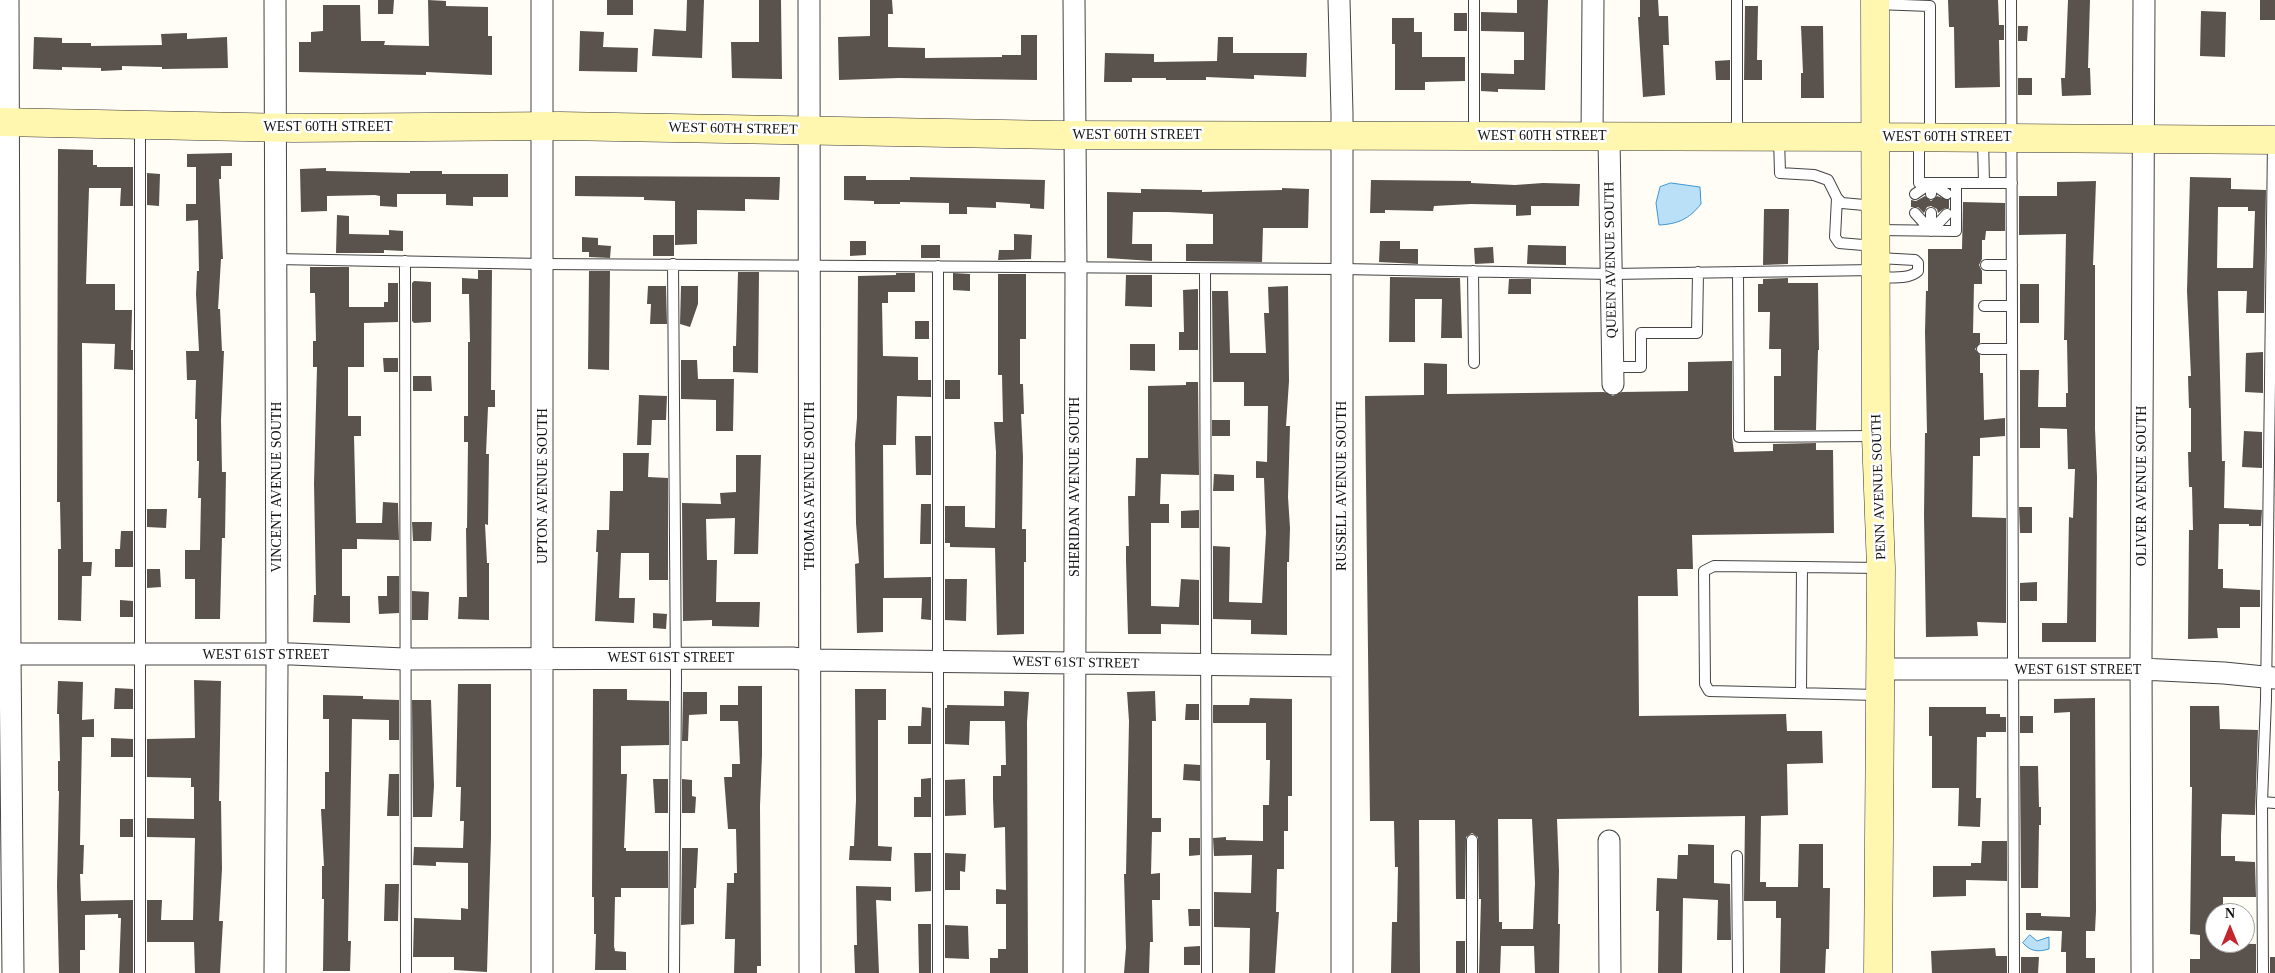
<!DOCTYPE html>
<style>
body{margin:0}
#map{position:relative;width:2275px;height:973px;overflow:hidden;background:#fffdf5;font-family:Georgia,serif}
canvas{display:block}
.north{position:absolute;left:2205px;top:903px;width:50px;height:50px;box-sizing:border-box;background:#fff;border:1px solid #a0a0a0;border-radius:50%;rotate:0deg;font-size:14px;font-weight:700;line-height:20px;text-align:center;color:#111}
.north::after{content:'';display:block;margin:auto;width:18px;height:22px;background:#c4262e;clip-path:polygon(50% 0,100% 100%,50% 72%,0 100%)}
</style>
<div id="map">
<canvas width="2275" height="973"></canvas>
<div class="north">N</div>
</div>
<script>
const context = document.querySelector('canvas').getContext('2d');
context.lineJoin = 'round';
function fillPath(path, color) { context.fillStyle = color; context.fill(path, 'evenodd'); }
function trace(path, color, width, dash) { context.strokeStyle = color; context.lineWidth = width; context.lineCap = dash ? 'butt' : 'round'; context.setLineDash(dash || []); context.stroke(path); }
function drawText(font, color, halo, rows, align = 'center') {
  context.font = font + ' Georgia,serif'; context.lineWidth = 5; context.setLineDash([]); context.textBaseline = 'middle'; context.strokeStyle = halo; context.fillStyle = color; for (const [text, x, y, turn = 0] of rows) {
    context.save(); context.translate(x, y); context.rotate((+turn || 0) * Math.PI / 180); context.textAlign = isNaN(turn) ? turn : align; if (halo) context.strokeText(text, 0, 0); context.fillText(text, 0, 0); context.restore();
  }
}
const water = new Path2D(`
 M1671,183L1700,187L1701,204C1689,219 1678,224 1659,225L1656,203L1660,187Z
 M2030,935L2037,941L2049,937V949C2038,952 2031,952 2023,943Z`);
const building = new Path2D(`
 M378,0H394L393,14H378Z
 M428,0L446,1V6L488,7V36H492V75L426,72V75L299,72V42H311V32L323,31V5H360L361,41H385L384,45L429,46Z
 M607,0H633V15H607Z
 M687,0H704L702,58L652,56L654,29L686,31Z
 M759,0H781L782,79L732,78L731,42H759Z
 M870,0H892L893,14H888V47L925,48V58L1002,57V55H1021V35H1037V80L899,78L839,80L838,37L870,36Z
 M1517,0H1548L1545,90L1498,89V92L1481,91V73L1514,74V60H1524V32L1481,31V12L1517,13Z
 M1640,0H1658L1659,16H1668L1669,45H1663L1665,95L1643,97L1638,17H1640Z
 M1948,0H1998L1999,25H2004V40H1999L2000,87L1955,88L1954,27H1949Z
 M2068,0H2090L2088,68H2090L2091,95L2062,96L2061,78H2065Z
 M2260,0H2275V20H2260Z
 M1745,6H1758L1757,60H1762V80H1744Z
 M2201,11L2226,12L2225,57L2200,56Z
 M1454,13H1467V31H1454Z
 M1392,18H1414V32H1422V57H1465V81L1425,82V90H1395V44H1392Z
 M1801,26H1823L1824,98H1801V73H1803Z
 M2018,26H2028L2027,41H2018Z
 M580,31L604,32L603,47L638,48L637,72L579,71Z
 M187,33V39L227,37L228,68L162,69V67L122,66V70L101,71V68L62,67V70L33,69L34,37L62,38V43H91V46L162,45L161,34Z
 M1218,37H1233V53H1307L1306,77L1254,75V79L1206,77V80H1166V78H1132V82H1104L1105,53L1154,54V62L1217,61Z
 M1730,60V80H1716L1715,61Z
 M2018,78H2032V95H2018Z
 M58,149L93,150V165H97V167H133V206H120L121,188H89L86,284H115V310H132L131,350H133V370L114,369L115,344L82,343L83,562H92L91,576H82L81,621L58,620V549H61L60,502H57Z
 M232,153V166H221V179H219L223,259H221L218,309H220L222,351H224L221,420L222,472H226L225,538H222L220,619H195V579H185V550H200L201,498H198L199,461H197V419H195L196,380H187L186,351H199L196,294L197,271H199L198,220L186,221V204H196V167H187V154Z
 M326,168V171L410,173V171H442V174H508V197H473V206L446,205V194H397V207L380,206V196L375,195L327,196V211L301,212L300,169Z
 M147,173L160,174L159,206L147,205Z
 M575,176L780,177L779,200L745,199V211L697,210V244L675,245V201L644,200V197L575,196Z
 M844,176H866V180H910V177L1045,180L1044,209L1030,208V204L996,202V208L967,207V214H949V203L900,202V204H874V201L844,200Z
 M2190,177L2231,178V189L2266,190L2264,313H2246L2247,291H2218L2222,461H2225L2224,508L2262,510L2261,526H2249V524H2219L2218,569H2223V588L2260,590V607H2240V628H2217L2218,638L2188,639L2189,530H2193L2192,487H2189L2188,452H2191V408H2189L2188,376H2191L2187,291ZM2218,207H2248V211H2255L2253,268H2217Z
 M1371,180L1471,181V183L1515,185L1543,183L1580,184L1579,206H1531V215L1516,216V205L1471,204L1434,206L1433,211L1385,210V213H1370Z
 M2096,181L2093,265H2095V429L2097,477L2096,642H2042V623H2067L2069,517L2073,518L2075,469H2068L2067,429L2040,428V448H2020V370H2039L2038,407H2066V393H2068L2067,340H2064L2066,234L2019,235V196H2057V182Z
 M1282,188L1309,189L1308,228H1263L1262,262L1186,261V244H1213V214L1168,212H1133L1132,244H1152V261L1107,258V192L1141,193V189L1202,190V192L1282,190Z
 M1925,196L1931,201L1937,196L1949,200V208H1945L1938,213L1937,209L1931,206L1927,207L1924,213L1918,207H1911V200L1916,201Z
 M1963,202L2005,203V231H1986L1985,240H1982V259L1979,265L1982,271V284H1974L1973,333H1980V343L1975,349L1980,355V373H1983L1984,420L2005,418V436L1980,438V456H1973L1972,517L2006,518V623L1977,622L1978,636L1926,637L1924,515L1925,433H1927L1925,332L1926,291H1928V249H1962Z
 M1764,209H1789L1788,264L1763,265Z
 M337,215L349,216V234L389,235V230L403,231V251L384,250V253H336Z
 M1014,234L1032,235L1031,259L998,260L999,250H1014Z
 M653,235H674V256H653Z
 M582,237L598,238V245L611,246L610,258L589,257V252H582Z
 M850,241H866V255L850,256Z
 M1380,241H1400V249H1418V264L1379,262Z
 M921,245H940V258H921Z
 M1528,245L1566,246V265L1527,264Z
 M1493,247L1494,263L1475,264L1474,248Z
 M310,267H349V307H384V302H388V283H398V322L364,323V367H348V416H361V436H354L356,523H382L383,502L398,503L399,540L357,539V549H342V596H350V623L313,622L314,595H316L314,483L317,367H313V341H316L315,293H310Z
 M478,270H492L491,390H495V407H488L486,454H489L488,525L485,524L487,563H489V620L458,619L459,597H467L466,528H467L468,442H464V416H468V342H470L469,294H462V278L478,279Z
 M589,271H610L609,370L588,369Z
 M738,272H759L758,373L733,372V346H736Z
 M896,273H915V292H888V303H882L883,356L918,357V380H931V397L897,396L896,445H883L884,578L931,577V620L921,619L922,598H883V632L857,633L855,564L859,563L856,523L855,444L857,418L858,276L896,275Z
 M953,273L970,274V291L953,290Z
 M998,274H1026V339H1020V384H1023L1024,414H1021L1023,457L1022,529H1026V562H1024V634L997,635L995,548L950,547V543H945V506H965V527L995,528L996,452L994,422H1003L1002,375H998Z
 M1126,275H1152V307L1125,306Z
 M1390,277L1460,278L1462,338H1441L1442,299H1415V342H1389Z
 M1788,278V283H1818L1819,350H1818L1816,430H1774V376H1781V349H1769L1770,312H1758V284H1763V279Z
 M1509,279H1531V294H1508Z
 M414,281L431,282V322L414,323L412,321V283Z
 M2020,284H2039V323H2020Z
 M648,286H666L667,324H650L651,304H647Z
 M681,286H698V304L690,327L680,324Z
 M1288,286L1289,381L1286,426H1290L1288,497L1290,528L1289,562H1287V635L1251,634V620L1213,619V546L1230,547L1229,602L1262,603L1266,533L1264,478H1256V461L1267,462L1268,406H1244V382H1213L1212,291H1228L1230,353H1266L1264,313H1269L1268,287Z
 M1198,289V350H1179V332H1184L1183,290Z
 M915,321H929V339H915Z
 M1130,344H1155V371L1130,370Z
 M2263,352V393L2245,392L2246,353Z
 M383,358H398V372H384Z
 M681,360H697L698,379H734L733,431H716V400L681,399Z
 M1732,361V437L1734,452L1773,451V444L1816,443V450H1833L1834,533L1692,535L1693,569H1677L1678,596H1638L1639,716L1786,714L1787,731H1822L1823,763L1787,764L1788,815L1761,816L1760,882H1766V887H1798L1799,844H1823V888H1830L1829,949H1826L1825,973H1780L1781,918H1776V901H1744L1745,816L1557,819L1559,871L1558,924H1560L1559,973H1535L1534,946H1501L1500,973H1479L1481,899H1479L1478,837L1472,833L1466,837L1465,899H1456L1455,820H1419L1420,973H1391L1392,922H1397L1398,867H1395L1394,821H1370L1365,396L1424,395V363L1447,364V394L1604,392L1613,396L1622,392L1688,391V362ZM1498,819H1532L1535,883L1533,929H1502V922H1499Z
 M413,376H431L432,391H413Z
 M945,380H960V399H945Z
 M1186,382H1198L1199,475L1161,474L1160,504H1169V523H1151V606L1179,607L1181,579L1199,580V625L1161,624V634H1128L1126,561V546H1129L1128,496H1135L1136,458H1148V386L1186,385Z
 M639,395L667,396L666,420H652L651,445H637Z
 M1212,420H1230V436H1212Z
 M2244,431L2262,432V468L2242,467Z
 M915,436H931V475H916Z
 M623,453H649L648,477L668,478V580H649V553H621L619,598H635L634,623L595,621L598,552H596L597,530H609L610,491H623Z
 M736,455H761L758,554H734L735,518L706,519L707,560H717L716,602H760L759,627L712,626V620L683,621L682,503L721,504L720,493L736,492Z
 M1214,474L1234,475V491H1213Z
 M921,504H931V544H920Z
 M2019,507H2032V533H2020Z
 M147,509H167L166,528L147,527Z
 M1199,510V528H1181V511Z
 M412,522H432L431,541H413Z
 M121,531H133V567H115V549H120Z
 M147,569H160L161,587L147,588Z
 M387,576H399V613L379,614L378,596H387Z
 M945,579H967L966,621L945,620Z
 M2037,582V601H2020V583Z
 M412,591L429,592L428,620H412Z
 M120,600L133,601V617H120Z
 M653,613L667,614L666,629L653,628Z
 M194,680L221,681L219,801H221L222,869L219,921H223L220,973H195L194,942H147V900H162L161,920H193L195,838L147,837V818L194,819V787H191V778L147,777V739L195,738Z
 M58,681L83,682L82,720L94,719V737H82L80,845H84L83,874H80L81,901L133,900V973H119L121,918H118V914L85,915V950H80V973H59L57,886L59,791H58V761H60L59,714H57Z
 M458,684H491V837L487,972L454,970V957H413L414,918L461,920V908L468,909V863L436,862V866L413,865L414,847L463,848L464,821H460L461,787H456Z
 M738,686H762V755L760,806L761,966H757V973H734L735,939H725L727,883H734V873H737L736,829H728L724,777H732V764H740L738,721H720V705H738Z
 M115,688L133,689V709H114Z
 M593,689H627V700L669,701V745L621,746V774H627L624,848H626V851H668V888H621V897H615L614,946L615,951L626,952V970H595L596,934H594V897H592Z
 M855,689H886V720H878V846L892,847L891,861L849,860L850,846H854L856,800Z
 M1004,691L1029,692L1027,722L1028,973H990V958H998V949H1006V904H996V889L1006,890L1005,827L994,828L993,798V776H1001V765H1006L1005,721H970L969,745L945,744V708H947V705L1004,706Z
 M1155,691L1156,721H1152V818H1161V832H1152L1151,874L1160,873V900H1152L1153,942H1150L1149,973H1124L1126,948L1124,874H1126L1129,721L1127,692Z
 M683,692H707V714L689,715L688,741H682Z
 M323,695L363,696V699L399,700V740H389V720L352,719L348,941H351L350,971H323L324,899H322V866H324L321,809H325V772H329V719H323Z
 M1250,698L1292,699V796H1288V831H1284V869H1277L1276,912H1279L1275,973H1249L1250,928L1214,927V892L1251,893L1252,855L1214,856L1213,838L1226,837V840L1263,841V805H1269L1270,760H1266V723H1213V705H1249Z
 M2095,698L2096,911L2095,931H2086V958H2095V973H2066V952H2061L2062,931L2026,930V913H2041V916L2070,917V712L2054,713V699Z
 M412,700H431L434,786L432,817H413Z
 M1186,704H1199V720H1185Z
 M2190,706H2219L2220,729L2258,730L2255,815L2222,814L2221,835V856H2235V861L2255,862L2256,897H2223V913H2215V943L2256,944V973H2190V959H2200V935L2190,934L2192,787H2190Z
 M922,707L931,708V744H908V726H921Z
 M1929,707H1986V714H2000V717H2006V732H1986V737H1977L1976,798H1981L1980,827L1958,826L1959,788H1932V736H1929Z
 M2020,716H2033V733H2020Z
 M111,738L133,739V757H111Z
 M1184,764L1200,765V781L1183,780Z
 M2020,766H2038L2039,807H2041V825H2039L2038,888H2021Z
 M389,774H399V816H387Z
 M931,778V817H914V797H921V779Z
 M653,779H668V813H655Z
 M682,779L692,780V796L696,797L695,813H682Z
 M965,779L966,815L945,816V780Z
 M120,819H133V837H120Z
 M1189,838H1200V855L1189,856Z
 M1982,841H2007V881L1966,880V896L1933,897V866H1971V863H1981Z
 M1688,844L1714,845V883L1730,884L1731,940H1717L1718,900L1683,898L1682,973H1658L1659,911H1656L1657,878L1677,879L1678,855H1688Z
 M682,848H698L696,888H694V924L681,925Z
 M914,853H931V891L915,892Z
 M945,853L966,854L965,872L960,871V890H945Z
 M385,884H399L398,921H384Z
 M856,886L891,887V901L876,900L879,973H855L854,945H857Z
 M1188,909H1200V926H1189Z
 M918,924H931V973H919Z
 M945,925L968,926L969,959L945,958Z
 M1456,941H1465V973H1456Z
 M1200,946V965H1184V947Z
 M1995,948L1996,956H2007V973H1932L1931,951Z
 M2021,957H2039L2038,973H2021Z
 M2270,957H2275V973H2270Z`);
const lane = new Path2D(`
 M1474,0V135
 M1737,0V136
 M2011,0L2014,973
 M1876,4L1930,6V137
 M140,125V973
 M1779,138L1780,173L1814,175L1828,180L1837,198L1842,203L1875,206
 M1919,138V183H2012
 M1983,138L1984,183
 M1931,183L1947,194
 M1915,194L1931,183V194
 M1837,198L1835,237L1839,243L1875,246
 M1915,213L1931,231V213
 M1877,230L1956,231V183
 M1931,231L1947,214
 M276,259L543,264L1342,269L1611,274L1875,270
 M405,261L406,973
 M673,264L676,679L674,973
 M1986,265H2012
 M938,266V973
 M1205,269L1207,973
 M1473,271L1474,363
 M1738,272L1739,437L1876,436
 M1877,277C1889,277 1909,280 1918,271V263L1915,260L1878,258
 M1984,306H2012
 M1982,349H2012
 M1613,367H1641V333H1697L1698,272
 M1802,567L1880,568
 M1801,693L1802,567L1714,566L1704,571L1705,684L1709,691L1878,695
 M2262,802L2275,803
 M1472,840V973
 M1737,856L1738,973
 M2263,973L2262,802L2266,699L2273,142`);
const street = new Path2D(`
 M8,0L10,654L13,973
 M542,0V973
 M809,0L810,973
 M1074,0L1076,267L1074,973
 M1339,0L1342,113V973
 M1592,137L1593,0
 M1609,137L1613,384
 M0,654H292L404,659L792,658L809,660L1342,666
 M1880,669H2141L2224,673L2275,678
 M1609,841L1610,973
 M275,973L277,670L275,0
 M2142,973L2141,655L2144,0`);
const secondary = new Path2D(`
 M1875,0L1876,436L1881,568L1878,973
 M0,122L293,128L560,126L1058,135L1875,137L2275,140`);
const streetNames = [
 ["WEST 60TH STREET",328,127],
 ["WEST 60TH STREET",733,129,1],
 ["WEST 60TH STREET",1137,135],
 ["WEST 60TH STREET",1542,136],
 ["WEST 60TH STREET",1947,137],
 ["QUEEN AVENUE SOUTH",1611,260,-91],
 ["UPTON AVENUE SOUTH",543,486,-90],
 ["THOMAS AVENUE SOUTH",810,486,-90],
 ["RUSSELL AVENUE SOUTH",1342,486,-90],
 ["OLIVER AVENUE SOUTH",2142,486,-90],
 ["VINCENT AVENUE SOUTH",277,487,-90],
 ["SHERIDAN AVENUE SOUTH",1075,487,-90],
 ["PENN AVENUE SOUTH",1879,487,-92],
 ["WEST 61ST STREET",266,655],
 ["WEST 61ST STREET",671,658],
 ["WEST 61ST STREET",1076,663,1],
 ["WEST 61ST STREET",2078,670]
];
fillPath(water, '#b9e0f7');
trace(water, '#3f96cf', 1);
fillPath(building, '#5a524d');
trace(lane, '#444', 12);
trace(street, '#444', 23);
trace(secondary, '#333', 29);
trace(lane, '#fff', 10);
trace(street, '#fff', 21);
trace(secondary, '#fff6b0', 28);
drawText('14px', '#111', '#fff', streetNames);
</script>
